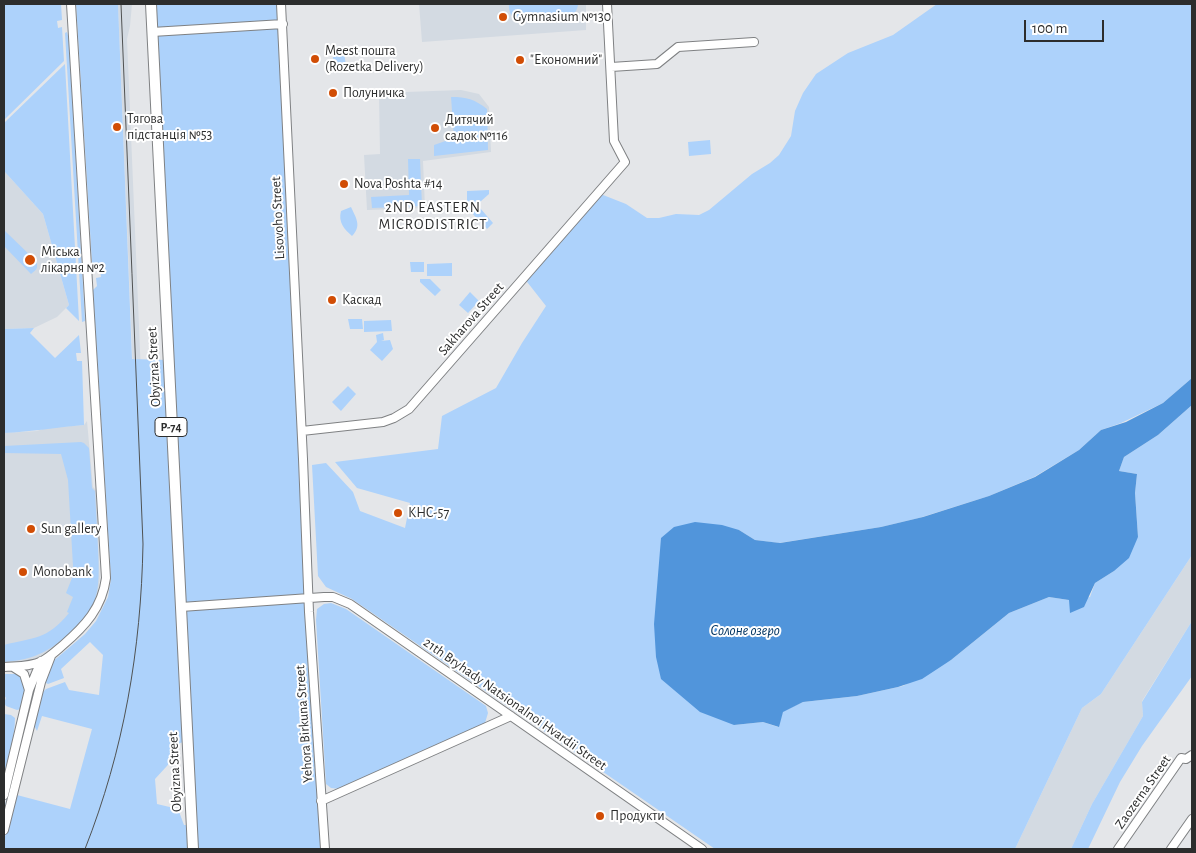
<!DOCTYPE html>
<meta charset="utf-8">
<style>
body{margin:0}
#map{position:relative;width:1196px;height:853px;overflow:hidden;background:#e4e6e9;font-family:"Alegreya Sans",sans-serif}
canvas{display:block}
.frame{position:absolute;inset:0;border:5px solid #2c2d2d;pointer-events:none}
.scale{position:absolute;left:1024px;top:20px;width:80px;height:22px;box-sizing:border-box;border:2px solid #2c2d2d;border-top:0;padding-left:6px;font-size:15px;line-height:18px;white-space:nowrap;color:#2c2d2d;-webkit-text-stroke:4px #fff;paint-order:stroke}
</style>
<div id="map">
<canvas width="1196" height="853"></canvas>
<div class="frame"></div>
<div class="scale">100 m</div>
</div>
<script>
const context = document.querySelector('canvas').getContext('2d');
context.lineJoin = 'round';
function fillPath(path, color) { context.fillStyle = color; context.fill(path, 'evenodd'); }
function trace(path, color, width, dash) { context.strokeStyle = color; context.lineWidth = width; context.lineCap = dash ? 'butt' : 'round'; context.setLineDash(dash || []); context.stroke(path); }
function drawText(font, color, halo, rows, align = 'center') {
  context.font = font + ' "Alegreya Sans",sans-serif'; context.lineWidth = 4; context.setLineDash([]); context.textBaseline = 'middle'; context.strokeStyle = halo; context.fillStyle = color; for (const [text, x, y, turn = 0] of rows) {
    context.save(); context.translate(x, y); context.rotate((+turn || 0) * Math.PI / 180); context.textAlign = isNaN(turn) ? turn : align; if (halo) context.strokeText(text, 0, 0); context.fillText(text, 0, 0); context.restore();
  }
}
const built = new Path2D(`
 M118,4H132L130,26L127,39L148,542L146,613L138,680L119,762V792L100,849H71L112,760L131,670L140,584V544Z
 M419,4H586V30L422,42Z
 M461,90L479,94L489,107L491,152L423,161L425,208L367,210L364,155L380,154L379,93Z
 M4,171L43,214L69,305L57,317L34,328L4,329Z
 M87,421L93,487L96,490L100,578L98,593L93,606L82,623L57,646L35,659L17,663H4V433L37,431L45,428L84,425Z
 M1192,555V621L1142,701L1143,716L1092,804L1071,849H1015L1082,708L1101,694Z`);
const green = new Path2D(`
 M4,4H61L62,20L57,21L58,28L62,27L64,61L4,120Z
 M76,4H118L132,359L167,360L151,4H281L325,849H4V840L17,795L70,809L92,729L42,716L37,731L34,725L42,693L46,689L65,682L69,690L99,695L103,655L90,642L61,669L64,678L48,684L44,682L51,663L85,634L96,621L108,597L111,579L93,290L97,286L96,278L101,277L100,269H95V266L92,263ZM187,741L191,825H184L178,809L157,804L155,779L177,755L180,743Z
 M509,4H577L578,5C575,26 538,21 522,22C513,20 508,13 509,4Z
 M937,4H1192V378L1163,403L1121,423L1101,430L1079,450L1034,477L989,496L919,518L881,527L779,543L755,540L739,530L734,725L763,722L778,727L783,711L803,702L857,696L903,686L951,660L1009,613L1049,597L1069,600L1090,597L1095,583L1114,571L1138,537L1135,493L1137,474L1119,471L1124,457L1158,435L1192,405V555L1101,694L1082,708L1015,849H715L352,599L326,587L318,576L312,465L326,463L353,492L360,511L405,528L410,503L357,488L335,462L438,449L442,416L496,388L522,343L546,306L524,278L598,193L626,204L647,218H659L676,214L699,215L709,210L752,174L770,163L779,155L791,136L795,111L803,93L816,74L848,53L893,35Z
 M67,32L69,39L85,321L82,322L65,33Z
 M332,47H343L346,65L344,68L337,69L333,58Z
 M65,64L79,321L66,308L69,305L43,214L4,171V123Z
 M451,97C467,97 474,99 487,109L488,150L434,156V145L454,138Z
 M710,140L711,154L689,156L688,142Z
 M408,159H420L422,206L372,208L371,197L409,195Z
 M489,190V194L480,202V208L493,223L487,229L467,208V191Z
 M351,207C356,218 362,226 352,236C344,229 338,222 341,211Z
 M4,230L36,261C39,268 36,270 31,274L4,246Z
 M410,262H424V272H411Z
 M452,263V276H427V264Z
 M420,279H430L441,290L435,296L420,282Z
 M470,292L479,301L468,313L459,305Z
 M348,319H362L363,329H350Z
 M391,320L392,331L364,332V321Z
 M34,328L30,333L55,358L79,335L81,353H76L77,361H82L84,425C57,427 31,432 4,433V329Z
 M383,333L384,340L381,341L390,340L393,349L382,361L370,350L377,342L376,335Z
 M348,386L356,394L341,411L332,402Z
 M81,442L84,443L89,448L92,488L95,491C96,510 97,529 98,548C100,592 100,610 63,639C43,655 29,660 4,662V645C34,637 47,640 69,613L67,612L73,597L66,593L72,578L73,566L68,480L61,454L4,453V446Z
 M331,603L346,609L486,706L488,713L485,723L340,789L331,788L326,784L316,620L317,609L324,604Z
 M1192,621V676L1142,746L1120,782L1088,849H1071L1092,804L1143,716L1142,702Z
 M4,674H18C29,684 25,696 21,709L17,710L6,706L4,703L6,698L4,695Z
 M33,692H35L4,819V809Z
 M4,714L11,715L15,718C15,737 8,757 4,776Z`);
const water = new Path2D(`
 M1192,378V405L1158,435L1124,457L1119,471L1137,474L1135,493L1138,537L1129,558L1114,571L1095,583L1084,607L1070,613L1069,600L1049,597L1009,613L951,660L922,679L898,687L857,696L803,702L783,712L779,727L763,722L734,725L700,712L661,679L656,657L654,624L661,538L674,527L695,522L722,525L739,530L755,540L780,543L881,527L923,517L989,496L1035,477L1079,450L1101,430L1126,422L1163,403Z`);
const minor = new Path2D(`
 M281,4L303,459L309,612L325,849
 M152,32L283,24
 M611,67L657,64L678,47L754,42
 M302,431L383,422L394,418L409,409L625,162L614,141L607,4
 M181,607L324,597H333L350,604L702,849
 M4,667C17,666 30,667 42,661C50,657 57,650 63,645C85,626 102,608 106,578L71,4
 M13,667L24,674L29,690
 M4,795L29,690L41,661
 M321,801L511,716
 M4,830L41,682L51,656
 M1118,849L1181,758L1186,759L1192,755
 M1171,849L1192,819`);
const major = new Path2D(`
 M151,4L193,849`);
const tram = new Path2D(`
 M85,849C124,750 141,650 143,544L121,4`);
const markers = [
 [503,17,5,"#d14d05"],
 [315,59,5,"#d14d05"],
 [520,60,5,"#d14d05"],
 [333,93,5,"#d14d05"],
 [117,127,5,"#d14d05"],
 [435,128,5,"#d14d05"],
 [344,184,5,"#d14d05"],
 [30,260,6,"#d14d05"],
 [332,300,5,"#d14d05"],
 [398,513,5,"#d14d05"],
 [31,529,5,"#d14d05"],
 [23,572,5,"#d14d05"],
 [600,816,5,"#d14d05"]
];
const shields = [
 [171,427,32]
];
const shieldNames = [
 ["Р-74",171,427]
];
const poiNames = [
 ["Gymnasium №130",513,17],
 ["Meest пошта",325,51],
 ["(Rozetka Delivery)",325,67],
 ["\"Економний\"",530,60],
 ["Полуничка",343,93],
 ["Тягова",127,119],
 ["підстанція №53",127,135],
 ["Дитячий",445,120],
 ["садок №116",445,136],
 ["Nova Poshta #14",354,184],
 ["Міська",41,252],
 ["лікарня №2",41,268],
 ["Каскад",342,300],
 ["КНС-57",408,513],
 ["Sun gallery",41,529],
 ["Monobank",33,572],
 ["Продукти",610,816]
];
const streetNames = [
 ["Lisovoho Street",278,218,-93],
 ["Sakharova Street",471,319,-49],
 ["Obyizna Street",154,367,-93],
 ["21th Bryhady Natsionalnoi Hvardii Street",515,704,35],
 ["Yehora Birkuna Street",304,724,-94],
 ["Obyizna Street",175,772,-93],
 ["Zaozerna Street",1143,792,-55]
];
const neighbourhoodNames = [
 ["2ND EASTERN",433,207],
 ["MICRODISTRICT",433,224]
];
const waterNames = [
 ["Солоне озеро",745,630]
];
fillPath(built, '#d3dae2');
fillPath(green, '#add2fb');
fillPath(water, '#5195db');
trace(minor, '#7f8183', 10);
trace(major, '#7f8183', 12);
trace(minor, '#fff', 8);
trace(major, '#fff', 10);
trace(tram, '#505252', 1);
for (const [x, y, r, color] of markers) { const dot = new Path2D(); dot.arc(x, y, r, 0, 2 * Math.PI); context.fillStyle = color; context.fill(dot); trace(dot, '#fff', 2); }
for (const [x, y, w] of shields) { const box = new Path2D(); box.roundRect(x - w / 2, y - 9.5, w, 19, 4); context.fillStyle = '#fff'; context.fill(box); trace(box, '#2c2d2d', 1); }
drawText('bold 12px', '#2c2d2d', null, shieldNames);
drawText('14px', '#2c2d2d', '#fff', poiNames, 'left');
drawText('14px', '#2c2d2d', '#fff', streetNames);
context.letterSpacing = '1px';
drawText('15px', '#2c2d2d', '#fff', neighbourhoodNames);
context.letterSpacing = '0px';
drawText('italic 15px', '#033663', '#fff', waterNames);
</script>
